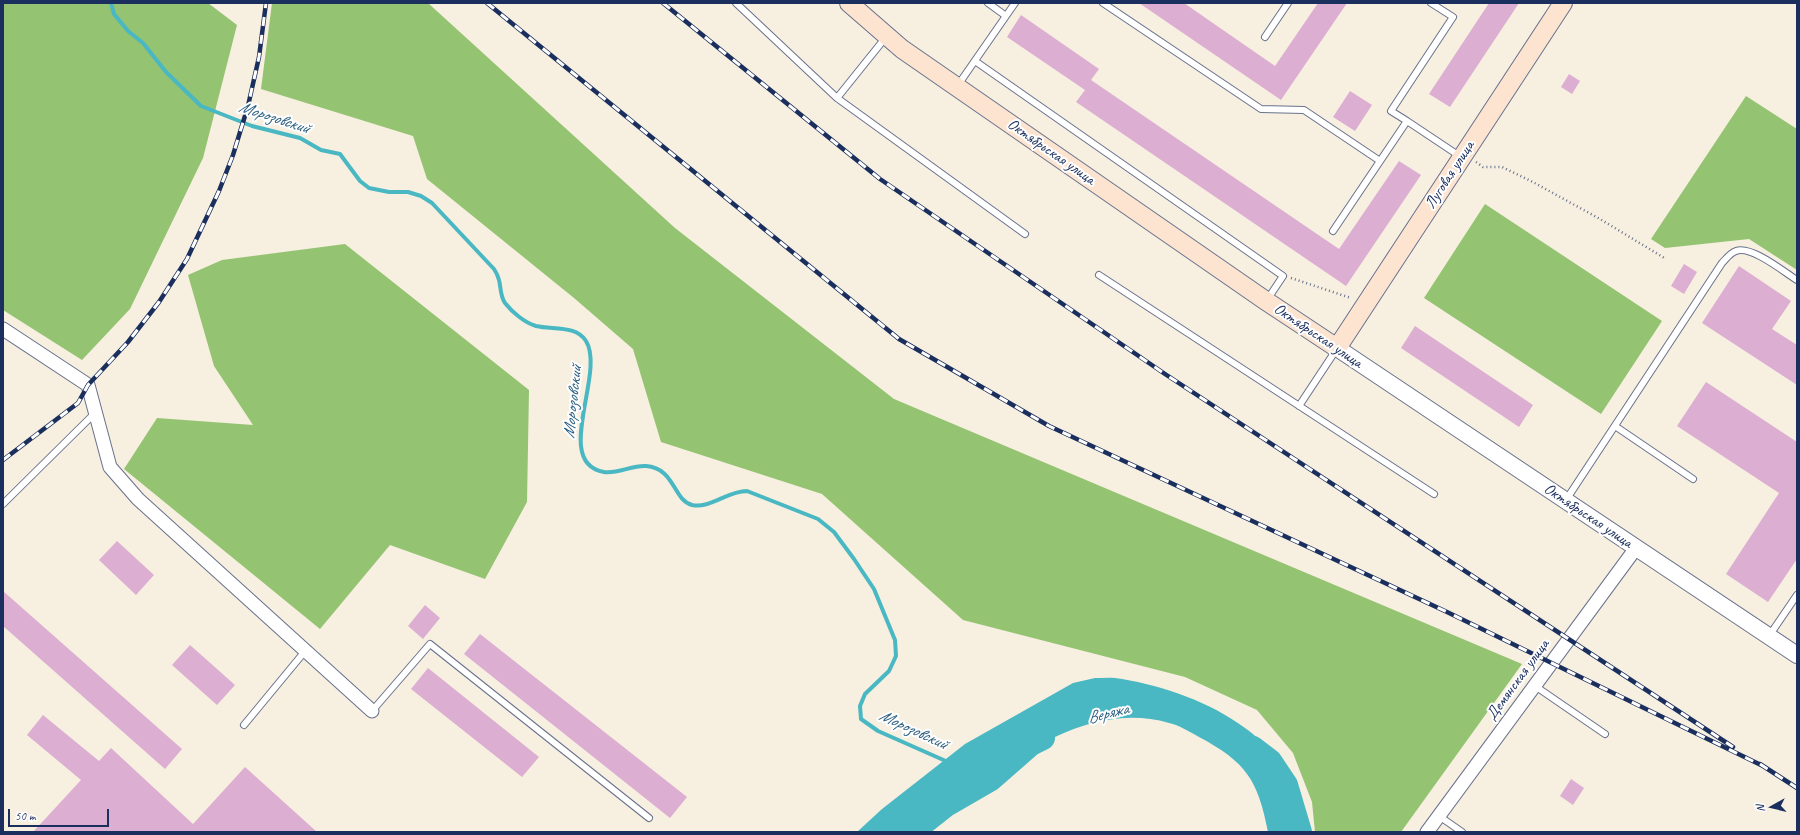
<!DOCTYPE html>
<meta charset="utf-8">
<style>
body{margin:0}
#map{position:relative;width:1800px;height:835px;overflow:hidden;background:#f7efe0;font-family:Caveat,sans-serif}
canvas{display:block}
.frame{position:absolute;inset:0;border:4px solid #1b2f5e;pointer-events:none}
.north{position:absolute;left:1752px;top:787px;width:40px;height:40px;-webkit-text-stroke:3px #fff;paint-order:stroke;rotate:262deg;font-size:11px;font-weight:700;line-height:16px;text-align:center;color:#1b2f5e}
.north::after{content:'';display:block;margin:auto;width:14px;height:18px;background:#1b2f5e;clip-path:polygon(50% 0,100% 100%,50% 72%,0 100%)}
.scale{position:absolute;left:8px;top:809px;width:101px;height:18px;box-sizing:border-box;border:2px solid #1b2f5e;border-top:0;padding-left:5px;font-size:12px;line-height:14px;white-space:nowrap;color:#1b2f5e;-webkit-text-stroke:3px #fff;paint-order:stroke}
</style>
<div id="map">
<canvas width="1800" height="835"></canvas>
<div class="frame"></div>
<div class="north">N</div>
<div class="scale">50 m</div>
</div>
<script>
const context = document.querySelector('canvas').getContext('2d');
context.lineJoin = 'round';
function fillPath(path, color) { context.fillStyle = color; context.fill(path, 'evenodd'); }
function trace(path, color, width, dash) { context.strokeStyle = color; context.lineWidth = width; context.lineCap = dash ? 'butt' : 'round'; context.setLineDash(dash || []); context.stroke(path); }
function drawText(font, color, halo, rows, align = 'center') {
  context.font = font + ' Caveat,sans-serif'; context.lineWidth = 4; context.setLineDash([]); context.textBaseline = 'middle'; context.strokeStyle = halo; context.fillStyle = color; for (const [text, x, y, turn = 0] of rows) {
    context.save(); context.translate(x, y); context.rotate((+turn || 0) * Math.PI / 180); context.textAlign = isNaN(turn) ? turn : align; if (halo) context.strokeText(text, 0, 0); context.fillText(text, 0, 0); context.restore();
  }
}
const green = new Path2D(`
 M3,3H208L237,25L203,158L130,309L82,360L3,310Z
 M272,3H428L675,228L894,399L1522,664L1401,832H1315L1312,802L1293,753L1257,710L1185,677L963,620L822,494L661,442L633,349L574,298L427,179L413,136L261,89Z
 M1746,96L1797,129V270L1749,239L1665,248L1651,239Z
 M1485,204L1662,321L1601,414L1424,298Z
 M345,244L529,390L527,502L485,579L390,545L320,629L124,469L157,418L253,425L214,366L188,275L222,260Z`);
const water = new Path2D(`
 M1095,678C1103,678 1113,677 1122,679C1164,686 1210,702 1245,728C1249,731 1254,734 1257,738C1278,765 1288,798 1296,832H1268C1258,780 1246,762 1199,737C1190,732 1179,725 1169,723C1092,701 1020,754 961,796C948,805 936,814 924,823C920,825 916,831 912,832C905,834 867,832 857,832L882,809L965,744L1073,683Z`);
const stream = new Path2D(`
 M111,3L114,14L128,31L143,43L166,72L201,106L252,126L300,138L321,150L340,154L360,181L369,188L389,192H408L421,196L432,203L494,269C496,272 498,276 499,280C501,287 500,296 505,303C512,312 525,323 536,326C553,330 576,325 586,341C606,373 552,463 604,472C618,474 632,465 646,466C675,468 673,500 692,505C710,509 727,491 747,491L818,519L834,532L854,559L874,589L895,640L896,656L889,671L865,694L860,706L861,719L878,731L948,762`);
const river = new Path2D(`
 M1253,748L1270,761L1286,785L1300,832
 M912,832L946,805L991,779L1031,744L1043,738`);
const building = new Path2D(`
 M1139,3H1184L1275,66L1318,3H1347L1281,100Z
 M1489,3H1519L1450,107L1429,94Z
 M1021,15L1099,69L1091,80L1339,249L1399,161L1421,175L1346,286L1076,102L1085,90L1007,37Z
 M1569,74L1580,81L1572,94L1561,87Z
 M1350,91L1372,105L1355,131L1333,117Z
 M1684,264L1697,272L1684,294L1671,286Z
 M1739,266L1791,301L1772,329L1797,345V385L1702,323Z
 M1415,326L1533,405L1519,427L1401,348Z
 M1706,382L1797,442V559L1768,602L1726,574L1779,493L1677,426Z
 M117,541L154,575L136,595L99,560Z
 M3,591L182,749L165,769L3,626Z
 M425,605L440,618L423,639L408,626Z
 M480,634L687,797L670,818L464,654Z
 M190,645L235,685L217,705L172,665Z
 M428,668L539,757L522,777L411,689Z
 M43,715L99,761L111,748L193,824L245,767L317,832H33L81,780L27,735Z
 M1571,779L1584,788L1573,805L1560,796Z`);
const path = new Path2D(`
 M1476,162L1483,167H1502L1531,181L1600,219L1666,259
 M1291,278L1351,298`);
const service = new Path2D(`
 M736,3L837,98
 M988,3L1006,16
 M1103,3L1261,109L1304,110L1380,161
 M886,37L837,98L1025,234
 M1265,37L1288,3
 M975,61L1283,276L1267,300
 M958,85L1015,3
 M1407,121L1391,111L1453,17L1431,3
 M1333,231L1407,121L1461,157
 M1099,275L1434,494
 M1299,406L1336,350
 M1615,426L1693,479
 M1566,500L1722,263C1726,259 1730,253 1736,251C1751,245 1784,272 1797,280
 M3,504L95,413
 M1769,636L1797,595
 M1535,686L1605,734
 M372,711L430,644L649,818
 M244,725L306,650
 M1439,816L1462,832`);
const minor = new Path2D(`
 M3,329L88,385L110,467L138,499L372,711
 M1427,832L1636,548`);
const tertiary = new Path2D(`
 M1337,348L1797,655`);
const secondary = new Path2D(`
 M849,3L902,49L1266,301L1337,348L1563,3`);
const rail = new Path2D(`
 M487,3L899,339L1049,426L1447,612L1763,766
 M663,3L880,179L1165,374L1733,747
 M3,460L78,403L88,385L128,342L159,302L187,259L219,191L233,155L248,106L259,57L266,3
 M1760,764L1797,788`);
const streetNames = [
 ["Октябрьская улица",1051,152,35],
 ["Луговая улица",1450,175,-57],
 ["Октябрьская улица",1318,336,34],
 ["Октябрьская улица",1588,516,34],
 ["Демянская улица",1518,680,-54]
];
const waterNames = [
 ["Морозовский",274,118,18],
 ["Морозовский",573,402,-84],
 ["Веряжа",1108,714,-14],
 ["Морозовский",913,730,25]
];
fillPath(green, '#94c372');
fillPath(water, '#4ab8c3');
trace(stream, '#4ab8c3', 4);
trace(river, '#4ab8c3', 24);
fillPath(building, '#dcaed2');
trace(service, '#68728c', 8);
trace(minor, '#68728c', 15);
trace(tertiary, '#68728c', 18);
trace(secondary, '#68728c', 20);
trace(path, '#68728c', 2.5, [1, 3]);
trace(service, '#fff', 6);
trace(minor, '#fff', 13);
trace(tertiary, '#fff', 16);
trace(secondary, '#fde4d1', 18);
trace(rail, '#1b2f5e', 4.5);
trace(rail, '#fff', 3, [9]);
drawText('16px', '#1b2f5e', '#fff', streetNames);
drawText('italic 17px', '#2b5f81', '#fff', waterNames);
</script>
